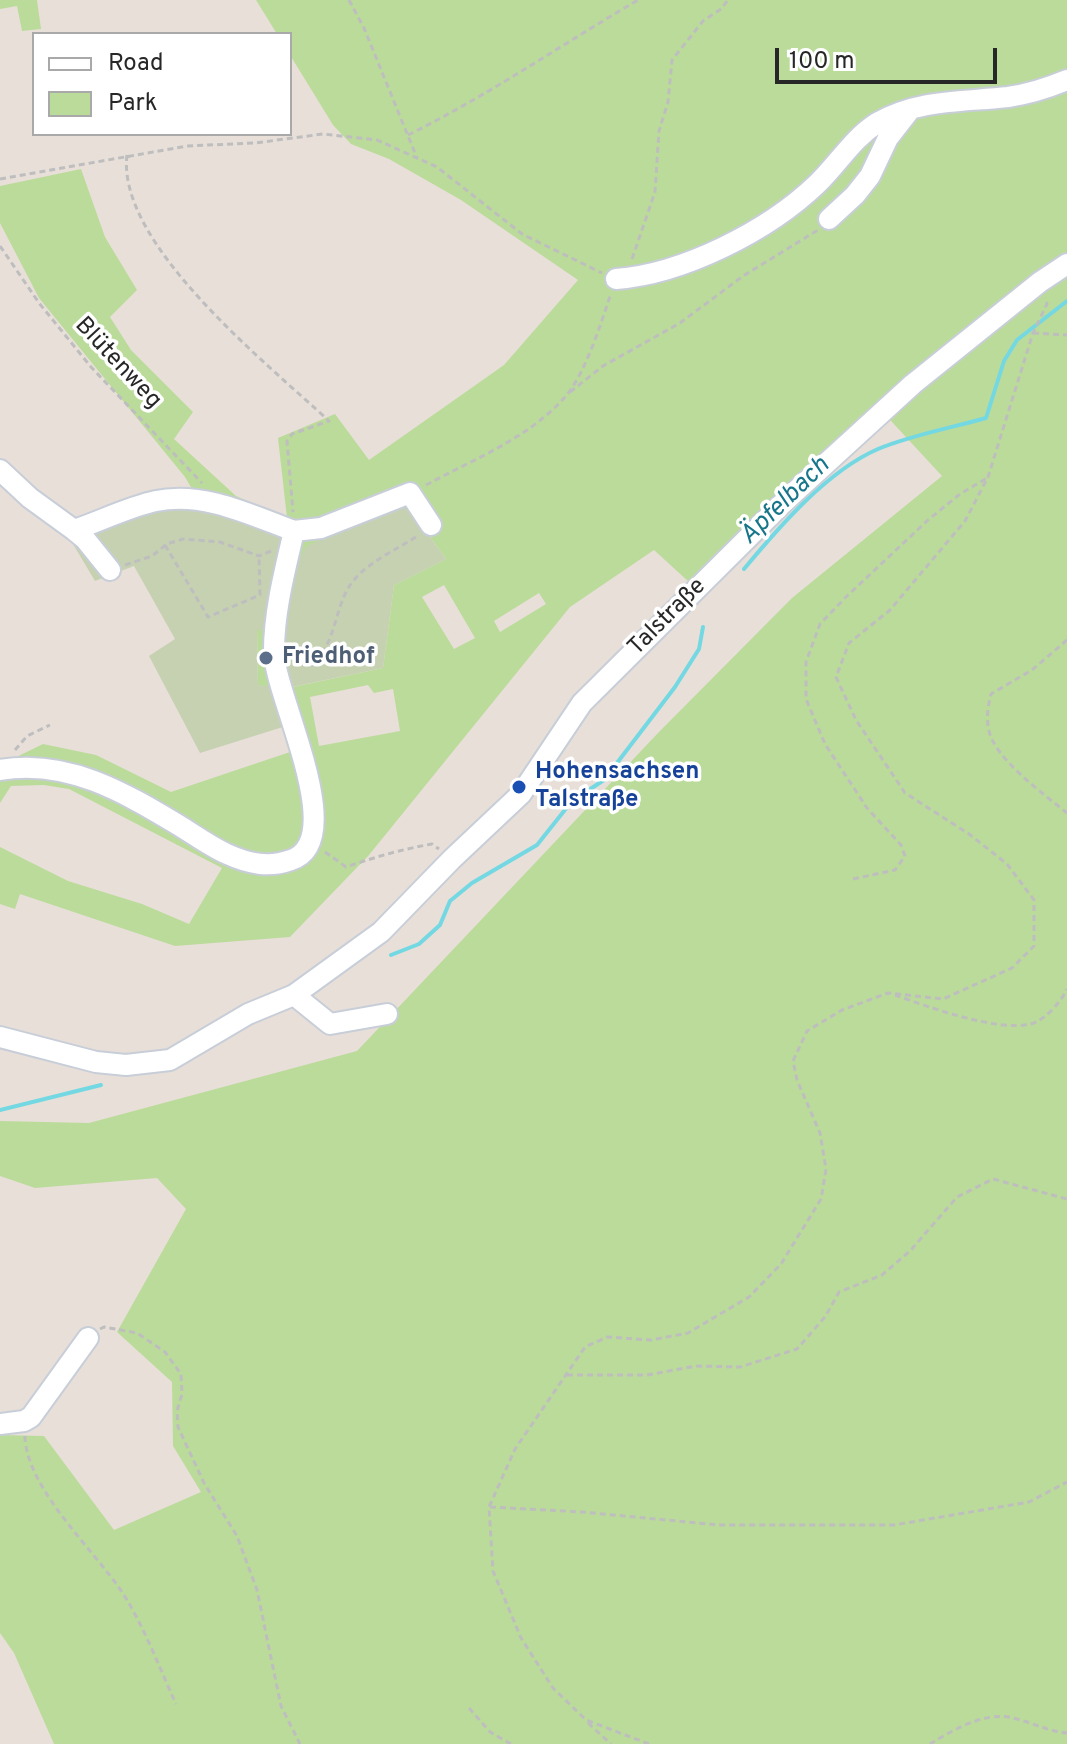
<!DOCTYPE html>
<meta charset="utf-8">
<style>
body{margin:0}
#map{position:relative;width:1067px;height:1744px;overflow:hidden;background:#e8dfd9;font-family:Overpass,sans-serif}
canvas{display:block}
.legend{position:absolute;left:32px;top:32px;width:260px;height:104px;box-sizing:border-box;background:#fff;border:2px solid #a9a9a9;margin:0;padding:10px 14px;list-style:none;font-size:24px;color:#272727}
.legend li{display:flex;align-items:center;gap:16px;height:40px}
.legend b{width:40px;border:2px solid #a9a9a9}
.scale{position:absolute;left:775px;top:48px;width:222px;height:36px;box-sizing:border-box;border:4px solid #272727;border-top:0;padding-left:10px;font-size:24px;line-height:28px;white-space:nowrap;color:#272727;-webkit-text-stroke:6px #fff;paint-order:stroke}
</style>
<div id="map">
<canvas width="1067" height="1744"></canvas>
<ul class="legend">
<li><b style="height:10px;background:#fff"></b>Road</li>
<li><b style="height:22px;background:#bbdb9a"></b>Park</li>
</ul>
<div class="scale">100 m</div>
</div>
<script>
const context = document.querySelector('canvas').getContext('2d');
context.lineJoin = 'round';
function fillPath(path, color) { context.fillStyle = color; context.fill(path, 'evenodd'); }
function trace(path, color, width, dash) { context.strokeStyle = color; context.lineWidth = width; context.lineCap = dash ? 'butt' : 'round'; context.setLineDash(dash || []); context.stroke(path); }
function drawText(font, color, halo, rows, align = 'center') {
  context.font = font + ' Overpass,sans-serif'; context.lineWidth = 7; context.setLineDash([]); context.textBaseline = 'middle'; context.strokeStyle = halo; context.fillStyle = color; for (const [text, x, y, turn = 0] of rows) {
    context.save(); context.translate(x, y); context.rotate((+turn || 0) * Math.PI / 180); context.textAlign = isNaN(turn) ? turn : align; if (halo) context.strokeText(text, 0, 0); context.fillText(text, 0, 0); context.restore();
  }
}
const green = new Path2D(`
 M0,0H37L41,29L22,31L17,6L0,9Z
 M256,0H1067V1744H54L14,1653L0,1633V1435L44,1436L114,1530L201,1492L173,1446L172,1382L117,1332L186,1209L157,1178L35,1188L0,1176V1121L89,1123L357,1051L658,733L792,598L942,476L880,409L689,582L654,550L570,607L369,855L290,937L175,946L20,894L15,909L0,904V847L68,881L142,904L189,924L222,868L69,789L44,785L11,786L0,803V765L43,744L96,755L171,792L293,751L275,688L258,685L257,630L203,508L185,477L39,298L0,223V186L81,169L105,237L137,290L110,317L131,350L193,412L174,439L236,496L287,518L278,438L335,414L369,460L504,365L578,280L461,200L389,159L351,144L333,125L290,55V34H277ZM405,502L446,559L394,585L383,668L283,689ZM444,585L475,638L454,649L422,597ZM539,593L546,604L500,632L494,621ZM368,685L374,693L393,689L400,731L319,746L310,697Z`);
const cemetery = new Path2D(`
 M405,502L446,559L394,585L383,668L282,689L281,646L287,579L307,546Z
 M154,506C206,509 236,514 283,539L270,627L257,631L258,685L275,687L286,726L200,753L149,656L175,639L134,566L95,581L70,539Z`);
const stream = new Path2D(`
 M744,569C779,527 827,471 878,449C912,435 951,428 986,418L1004,361L1017,340L1067,301
 M391,955L419,944L440,925L450,901L472,883L537,845L572,801L604,780L675,687L699,649L703,627
 M0,1110L101,1085`);
const path = new Path2D(`
 M349,0L364,28L417,158
 M408,135C487,96 561,45 638,0
 M127,155C116,244 269,365 329,421L292,434L287,441L293,512
 M0,179L187,146L255,143L323,134L377,140L437,167L522,234L602,273
 M0,246L39,303L91,367L202,483
 M632,259L655,192L659,131L668,102L672,60L703,21L721,9L728,0
 M1033,333L1067,335
 M570,392L603,366L680,323L743,276L818,230
 M426,485C474,459 529,438 565,397C584,376 601,324 610,296
 M165,545L208,617L260,595L259,556
 M125,565L152,556L167,544L183,539L220,542L259,556L271,551
 M1067,640L1032,670L991,694C988,706 986,718 989,731C995,759 1045,795 1067,813
 M291,655L304,665H312C334,645 334,617 346,592C359,565 395,551 419,535
 M15,750L27,736L50,725
 M325,852L346,867C375,857 403,849 432,844L439,849
 M853,879L895,870L905,856L901,845L867,808L825,744L806,699V662L820,624L847,596L928,520L960,494L987,478
 M895,995C929,1007 996,1032 1031,1024C1045,1020 1061,1002 1067,989
 M100,1329L104,1327L137,1333L165,1352L181,1374L182,1394L177,1411L178,1427L204,1483L237,1536L257,1590L281,1706L300,1744
 M567,1375H647L696,1366L740,1367L797,1349L825,1317L839,1292L882,1275L910,1251L957,1197L993,1179L1067,1199
 M25,1436C26,1488 94,1550 122,1592C144,1626 159,1667 176,1704
 M490,1507L582,1512L719,1525H894L1029,1502L1067,1482
 M469,1708L490,1732L511,1744
 M588,1723L611,1744
 M649,1744L586,1720L553,1688L521,1638L493,1571L489,1507L515,1449L585,1347L607,1337L651,1340L688,1333L749,1297L781,1264L821,1199L826,1169L820,1133L797,1080L793,1061L807,1031L842,1010L888,993L943,999L1012,968L1034,946V900L1007,864L969,834L905,793L856,720L836,677L849,643L890,610L965,521L988,477L1033,333L1047,304L1045,298
 M930,1744C953,1730 985,1711 1013,1718C1031,1722 1047,1731 1067,1733`);
const minor = new Path2D(`
 M829,219L855,195L870,176L888,138L909,111
 M616,279C683,274 768,231 817,184C838,164 852,139 877,123C918,99 964,102 1008,97C1029,94 1048,88 1067,80
 M0,470L30,498L74,530C101,521 128,507 156,501C203,491 251,515 294,531C285,570 274,611 274,651C273,693 351,840 291,860C269,868 249,864 227,854C211,847 196,836 180,826C125,793 67,758 0,770
 M74,530L85,539L110,570
 M294,531L321,528L410,493L431,525
 M294,995L330,1024L387,1014
 M0,1037L96,1062L126,1065L170,1060L248,1014L294,995L381,932L452,859L521,794L582,703L785,501L913,384L1040,282L1067,264
 M0,1424L24,1421L31,1417L88,1338`);
const markers = [
 [266,658,8,"#5c6f8a"],
 [519,787,8,"#1a4fb4"]
];
const streetNames = [
 ["Blütenweg",117,364,47],
 ["Talstraße",668,618,-45]
];
const serviceNames = [
 ["Friedhof",282,658]
];
const transitNames = [
 ["Hohensachsen",535,773],
 ["Talstraße",535,801]
];
const waterNames = [
 ["Äpfelbach",786,502,-44]
];
fillPath(green, '#bbdb9a');
fillPath(cemetery, '#c6d1b2');
trace(stream, '#74d8e3', 4);
trace(minor, '#c8ced8', 24);
trace(path, '#bebebe', 3, [6, 4]);
trace(minor, '#fff', 20);
for (const [x, y, r, color] of markers) { const dot = new Path2D(); dot.arc(x, y, r, 0, 2 * Math.PI); context.fillStyle = color; context.fill(dot); trace(dot, '#fff', 3); }
drawText('24px', '#272727', '#fff', streetNames);
drawText('bold 24px', '#4e5e75', '#fff', serviceNames, 'left');
drawText('bold 24px', '#164399', '#fff', transitNames, 'left');
drawText('italic 26px', '#18768a', '#fff', waterNames);
</script>
